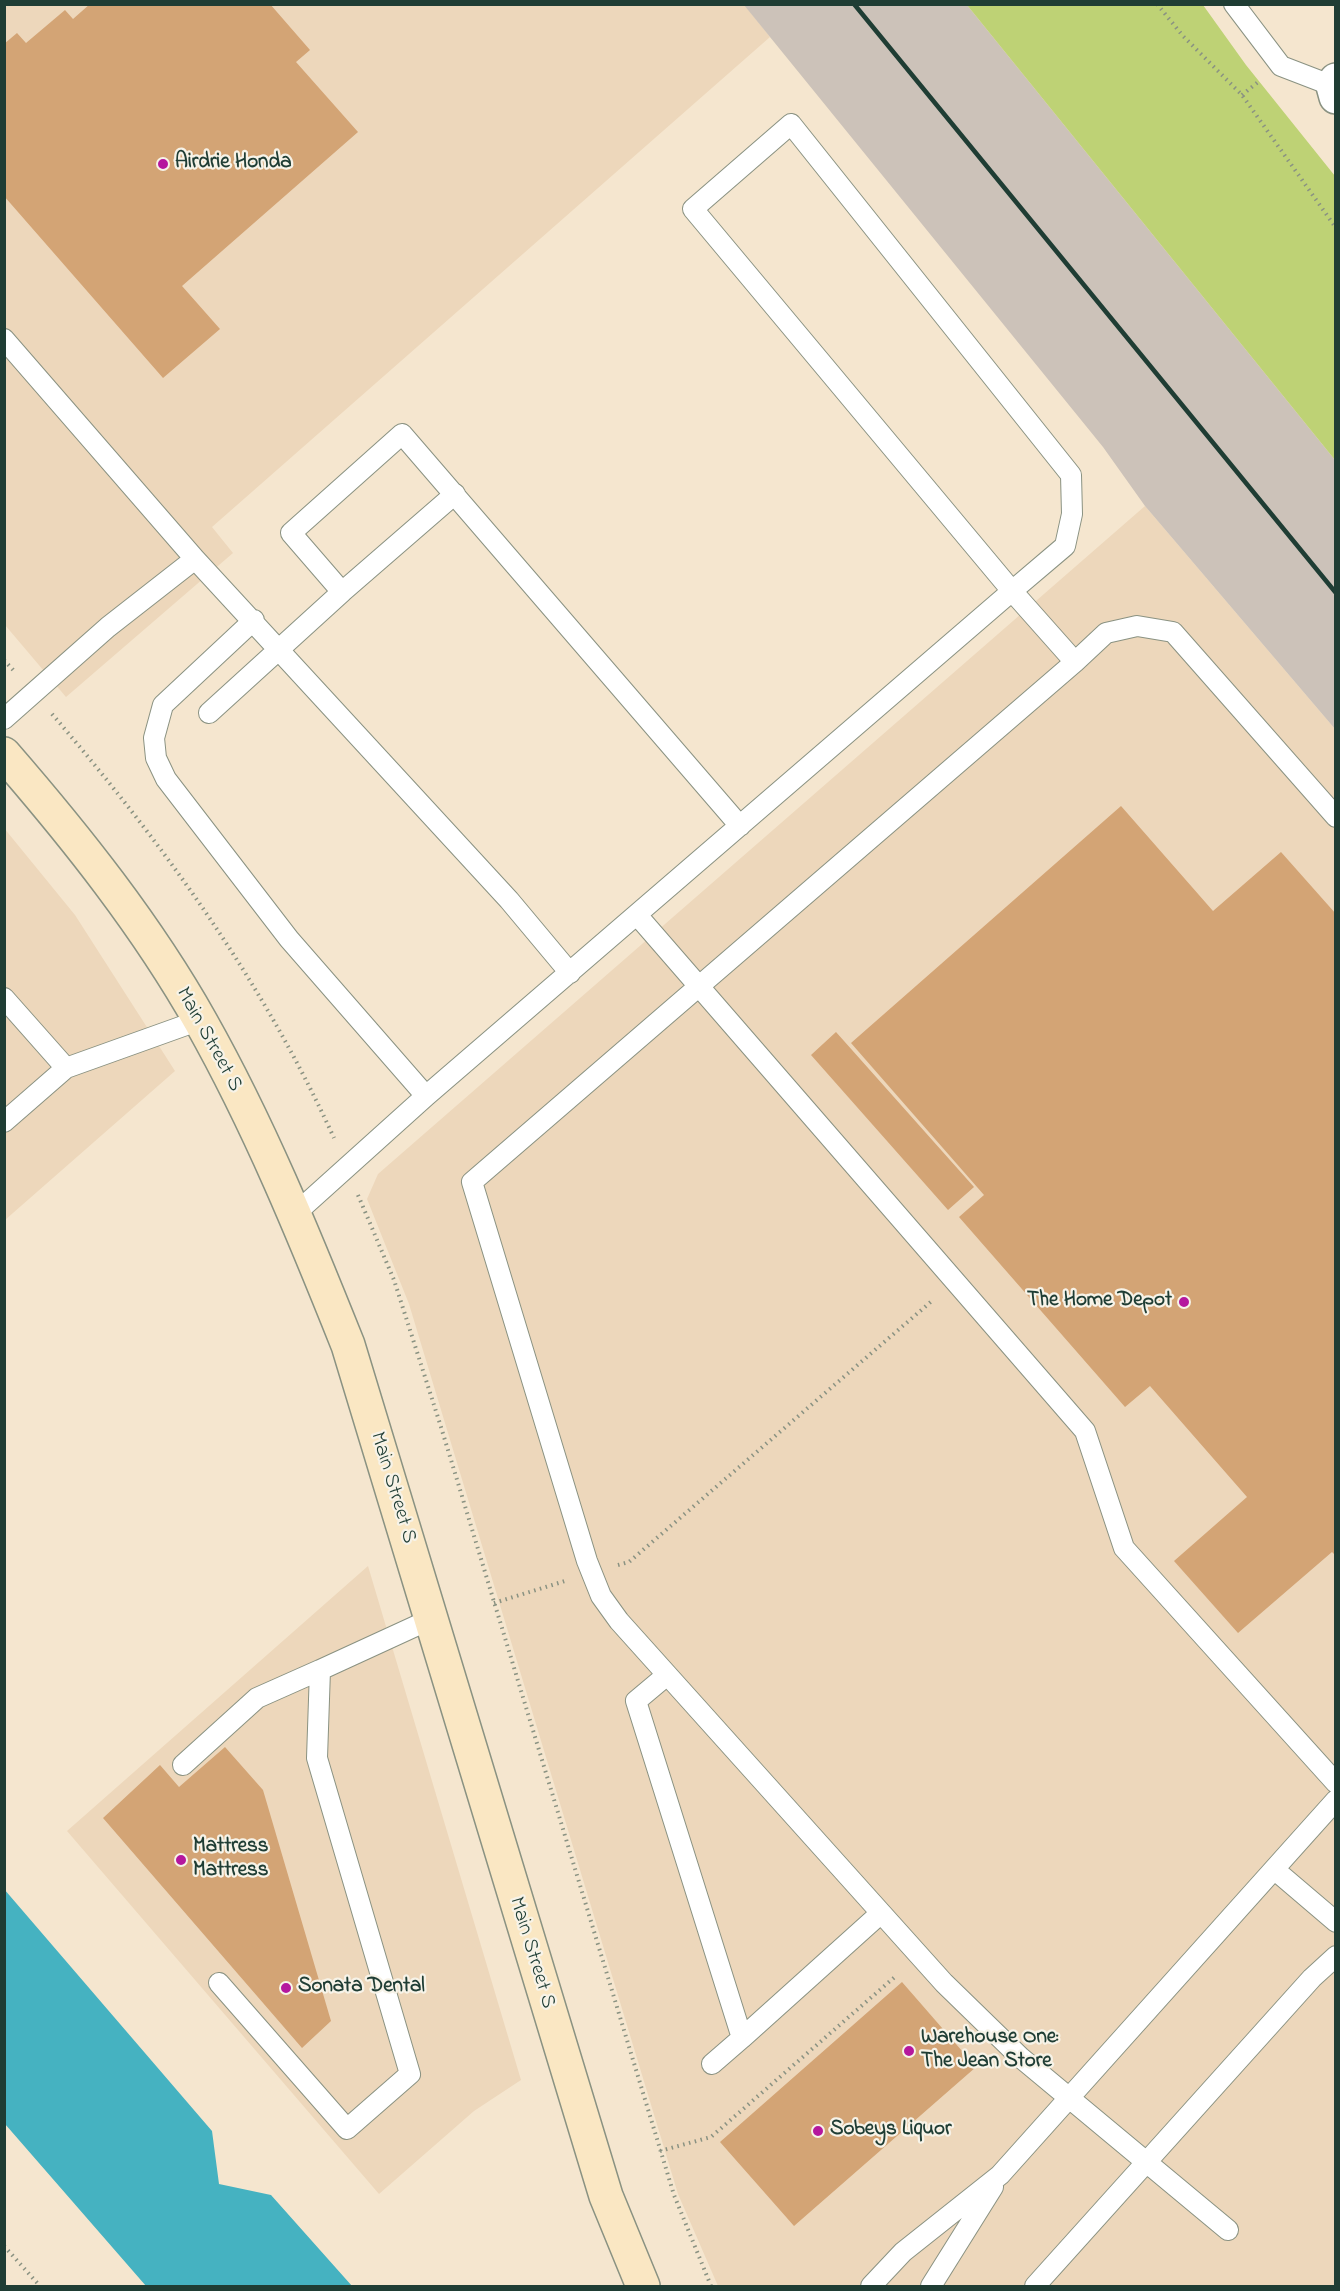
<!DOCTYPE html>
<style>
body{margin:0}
#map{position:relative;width:1340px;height:2291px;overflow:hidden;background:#f5e6cf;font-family:"Indie Flower",sans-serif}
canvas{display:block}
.frame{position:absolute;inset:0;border:6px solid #1f3d34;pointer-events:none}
</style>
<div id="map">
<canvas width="1340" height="2291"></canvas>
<div class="frame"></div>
</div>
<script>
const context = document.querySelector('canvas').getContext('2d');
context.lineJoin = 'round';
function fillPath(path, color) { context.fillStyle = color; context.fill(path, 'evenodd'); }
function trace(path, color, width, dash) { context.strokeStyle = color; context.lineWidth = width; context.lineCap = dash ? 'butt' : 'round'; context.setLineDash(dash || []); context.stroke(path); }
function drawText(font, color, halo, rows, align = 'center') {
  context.font = font + ' "Indie Flower",sans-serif'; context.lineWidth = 4.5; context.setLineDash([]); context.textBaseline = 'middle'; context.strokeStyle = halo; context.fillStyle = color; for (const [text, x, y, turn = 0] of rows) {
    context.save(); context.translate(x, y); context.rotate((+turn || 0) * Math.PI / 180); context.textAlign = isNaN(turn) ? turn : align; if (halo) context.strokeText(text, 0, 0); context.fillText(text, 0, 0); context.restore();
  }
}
const built = new Path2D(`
 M744,4L770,37L212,527L233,553L66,697L5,625L4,5Z
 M1145,506L1335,729V2286H718L678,2194L409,1304L367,1199L378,1174Z
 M4,828L75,915L175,1071L5,1220Z
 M368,1566L521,2080L474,2111L379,2194L67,1831Z`);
const industrial = new Path2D(`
 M744,5H967L1335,460V729L1145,506L1103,447Z`);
const green = new Path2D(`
 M967,5H1203L1246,65L1335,176V460Z`);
const water = new Path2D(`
 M4,1889L212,2131L219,2184L271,2195L352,2286H146L5,2124Z`);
const building = new Path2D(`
 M90,4H270L310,50L296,62L358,132L182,286L220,329L163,378L4,196V44L17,33L26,43L65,10L73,19Z
 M1121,806L1213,911L1281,852L1336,914V1556L1332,1552L1238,1633L1174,1561L1247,1497L1150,1386L1125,1407L959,1217L984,1195L851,1043Z
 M836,1032L974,1187L948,1210L811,1055Z
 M225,1747L263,1790L331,2021L302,2048L103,1818L160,1765L179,1787Z
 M902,1982L976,2067L794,2226L720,2142Z`);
const path = new Path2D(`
 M1157,4L1183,36L1242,95L1336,228
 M1242,95L1258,82
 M4,660L15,672
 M52,714C164,845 262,980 334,1138
 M358,1195L394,1280L441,1427L674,2195L711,2286
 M618,1565L629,1562L933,1300
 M494,1603L565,1581
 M660,2151L711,2137L897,1975
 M4,2246L40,2286`);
const lane = new Path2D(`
 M1234,4L1281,66L1333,86
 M4,339L195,559L108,627L4,719
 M195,559L509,900L570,973
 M342,592L455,494
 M254,620L163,705L154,738L156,758L166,779L289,939L426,1096
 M1075,662L472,1182L587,1561L601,1596L619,1621L944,1983L1020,2057L1228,2230
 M209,713L342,592L291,533L402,434L740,826
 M637,915L1085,1431L1124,1548L1336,1783
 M4,998L66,1068
 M4,1122L66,1068L200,1020
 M296,1213L426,1096L1012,591L1065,546L1072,514L1071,475L791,124L693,209L1012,591L1075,662L1106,633L1137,626L1173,632L1336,817
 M667,1675L636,1701L742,2038L881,1913
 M183,1765L257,1698L320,1670
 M1275,1870L1336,1922
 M219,1983L347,2129L410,2074L317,1758L320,1670L431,1619
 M712,2064L742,2038
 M871,2286L903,2252L1000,2175L1336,1800
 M931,2286L993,2187
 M1035,2286L1312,1978L1336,1956`);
const street = new Path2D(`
 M1336,80L1333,86L1336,97`);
const secondary = new Path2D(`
 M4,754C76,837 147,926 201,1022C259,1125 304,1235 348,1345L606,2196L643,2286`);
const rail = new Path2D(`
 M854,4L1336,593`);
const markers = [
 [163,164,6,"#b5179e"],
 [1184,1302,6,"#b5179e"],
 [181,1860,6,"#b5179e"],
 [286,1988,6,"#b5179e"],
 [909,2051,6,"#b5179e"],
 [818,2131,6,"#b5179e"]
];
const poiNames = [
 ["Airdrie Honda",175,164],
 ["The Home Depot",1172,1302,"right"],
 ["Mattress",193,1848],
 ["Mattress",193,1872],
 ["Sonata Dental",298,1988],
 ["Warehouse One:",921,2039],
 ["The Jean Store",921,2063],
 ["Sobeys Liquor",830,2131]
];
const streetNames = [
 ["Main Street S",208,1040,61],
 ["Main Street S",392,1488,73],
 ["Main Street S",531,1953,73]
];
fillPath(built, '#edd7bb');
fillPath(industrial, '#ccc2b9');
fillPath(green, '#bed275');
fillPath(water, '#45b2c1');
fillPath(building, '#d3a475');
trace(lane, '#8a9282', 22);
trace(street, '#8a9282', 36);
trace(secondary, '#8a9282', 36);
trace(path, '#8a9282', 4, [1.5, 4.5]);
trace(lane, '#fff', 20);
trace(street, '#fff', 33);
trace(secondary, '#fae7c3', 33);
trace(rail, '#1f3d34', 4.5);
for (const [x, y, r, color] of markers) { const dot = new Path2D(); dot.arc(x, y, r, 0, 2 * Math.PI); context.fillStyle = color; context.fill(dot); trace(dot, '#f7f3e8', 2); }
drawText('bold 21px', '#1f3d34', '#f7f3e8', poiNames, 'left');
drawText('21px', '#1f3d34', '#f7f3e8', streetNames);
</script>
